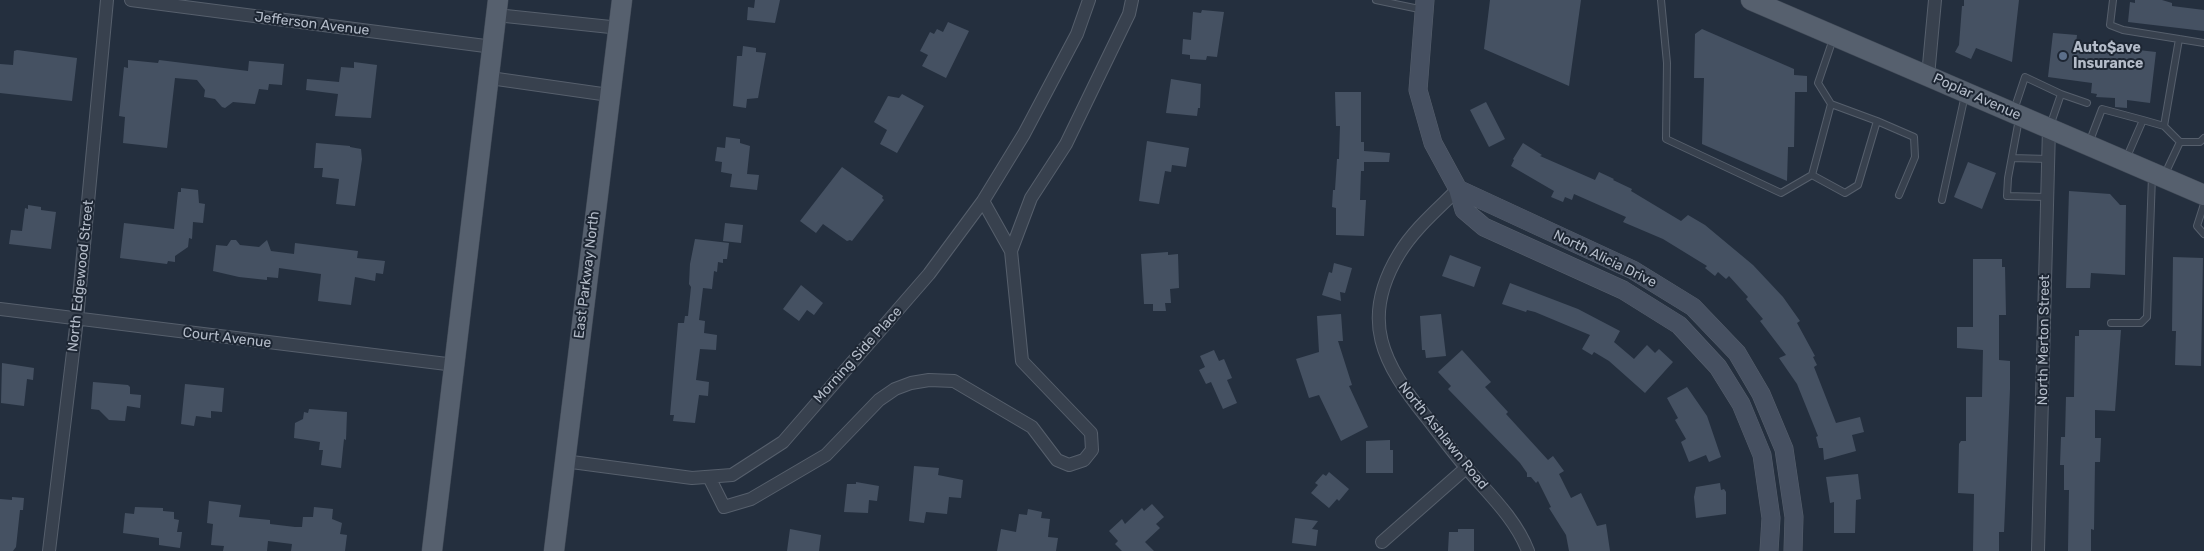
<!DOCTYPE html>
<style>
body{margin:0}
canvas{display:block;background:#242f3e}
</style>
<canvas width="2204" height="551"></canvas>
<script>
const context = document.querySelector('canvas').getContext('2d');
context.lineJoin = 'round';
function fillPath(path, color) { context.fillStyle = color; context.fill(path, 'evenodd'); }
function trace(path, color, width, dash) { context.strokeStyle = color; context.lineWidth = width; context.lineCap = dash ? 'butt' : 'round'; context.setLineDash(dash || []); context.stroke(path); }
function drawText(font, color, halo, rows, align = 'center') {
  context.font = font + ' Rubik,sans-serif'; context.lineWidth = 4; context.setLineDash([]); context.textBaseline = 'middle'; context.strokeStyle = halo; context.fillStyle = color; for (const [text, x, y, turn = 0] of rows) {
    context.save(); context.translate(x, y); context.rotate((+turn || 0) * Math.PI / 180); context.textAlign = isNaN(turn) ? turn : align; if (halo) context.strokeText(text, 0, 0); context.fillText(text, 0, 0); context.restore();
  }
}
const building = new Path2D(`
 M755,0H780L775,23L747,20L748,7L754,8Z
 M1490,0H1581L1569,86L1484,49Z
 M1964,0H2019L2012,62L1976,48L1971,59L1955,52L1959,45L1962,6H1964Z
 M2135,0H2162L2172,3V6L2204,10V31L2128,22L2130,2L2135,3Z
 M1202,10L1224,12L1217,57L1207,56L1206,60L1190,59V55L1182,54L1183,39L1191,40L1193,12L1201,13Z
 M948,22L969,31L946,78L922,66L928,55L920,51L930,32L934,34L937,29L943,32Z
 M1702,29L1794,69V75L1807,76V92H1795L1794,147H1788L1787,181L1702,144L1704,78H1694L1695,34Z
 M2053,33L2077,35L2076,43L2156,52L2150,103L2127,100V108L2115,107V98L2096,97L2097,94L2091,93L2092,83L2048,77Z
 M743,46L756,48V52L766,53L758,98L747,99L746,108L733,106L737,56H742Z
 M17,50L77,58L72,101L0,93V64L13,65L14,51Z
 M128,60L158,63L159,60L248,71L249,61L284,64L282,85L269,84L268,90L259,89L255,104L233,102L225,108L222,107L215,99L204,97L205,90L197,80L175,78L167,148L123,143L125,117L119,116L124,67L128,68Z
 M354,62L377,65L371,118L335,116L338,94L306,90L307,79L339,82L341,67L354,68Z
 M1171,79L1201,84L1200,108H1198L1197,116L1166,113Z
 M1335,92H1361V142H1364V151L1390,153L1389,162H1364V171H1361L1360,200H1366L1364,236L1336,235V208L1332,207L1333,190H1335L1337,159H1339L1340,126H1336Z
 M902,94L924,106L897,153L880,144L887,130L874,122L888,96L899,98Z
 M1486,102L1505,139L1489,147L1470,110Z
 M726,137L740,139V143L750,146L747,174L759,175L757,190L730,187L732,174L721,172L722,162L715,161L717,147L725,148Z
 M1147,141L1189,148L1186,167L1172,165L1171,172L1165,171L1159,204L1139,201Z
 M316,143L350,146V147L361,149L362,159L355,206L336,204L339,179L322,177L323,168H314Z
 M1523,143L1542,155L1540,156L1595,180L1599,172L1614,179L1613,180L1632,189L1631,191L1681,221L1688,215L1705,225L1753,265L1783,297L1800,321L1797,323L1815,356L1813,357L1817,365L1814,367L1836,423L1860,417L1864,432L1852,435L1856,451L1824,460L1823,448H1819L1816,437L1818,436L1797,384L1779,358L1786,355L1760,321L1763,319L1746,299L1748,297L1729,276L1726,279L1718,272L1715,276L1705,268L1707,266L1663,239L1623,222L1626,217L1574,194L1572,200L1565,197L1563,202L1551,197L1554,191L1511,166L1514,160L1513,159Z
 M1968,162L1996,173L1982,209L1954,197Z
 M842,167L883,196L882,198L884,200L852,241L850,240L847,241L823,224L816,233L800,221Z
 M181,188L198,190L199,203L205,204L203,223L193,222L192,239L189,238L188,247L175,256V262L168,261L167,264L120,258L124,223L174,229L178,192H181Z
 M2069,191L2110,194L2120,205H2126L2125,275L2091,273L2090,288H2066Z
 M28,205L41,207V210L56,212L51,249L9,244L11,230L22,231L25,208L28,209Z
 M725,223L743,225L741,243L723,241Z
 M695,239L729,243L727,259H723V263L718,262L717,272L714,271L712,289L703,288L699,320L705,321L704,333L717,335L716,350L700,349L696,380L709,382L708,396L699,395L695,423L673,421L674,415H670L678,323H684L685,316H688L691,287L689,284L690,264Z
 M231,240H236L240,245L259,247L267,240L271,251L294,254L295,243L358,251L357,258L385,261L383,274L376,273L375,281L355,277L351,305L318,301L321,274L279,268L278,278L267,277V280L239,277L213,271L216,245L227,246Z
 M1168,252V255L1178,254L1179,288L1170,289L1171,303H1165L1166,311H1153V304H1144L1141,254Z
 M1450,255L1481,267L1474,287L1442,276Z
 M2173,257L2203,258L2201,366L2175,365L2176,331H2172Z
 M1973,259H2002V267H2005L2006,315H1999V360L2010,361V389L2004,532H1999V551H1973L1974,494L1958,493L1959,444L1961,441H1966V397H1982L1983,350L1957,348V327H1973Z
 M1334,263L1352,268L1345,293L1340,292L1341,301L1322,295L1329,272L1332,273Z
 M1510,283L1578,309L1620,331L1614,342L1634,359L1647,345L1655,353L1659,349L1673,362L1645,393L1609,361L1594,352L1592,355L1582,349L1590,335L1535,312L1527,310L1526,312L1502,304Z
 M801,285L823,303L814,315L807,310L799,321L783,309Z
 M1341,314L1343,341H1338L1352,385L1349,386L1368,427L1341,441L1319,395L1309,398L1296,359L1319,352L1317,316Z
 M1441,314L1446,356L1426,358L1425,350H1422L1420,316Z
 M2079,330H2121L2115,411L2095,410V438H2101L2100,462H2095L2094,530L2091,529V551H2068L2069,490H2064V465H2060L2061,437H2065L2066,397H2074L2075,336H2079Z
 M1214,350L1219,361L1224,359L1232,378L1227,380L1237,403L1223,409L1211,382L1206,384L1199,370L1205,367L1200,356Z
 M1462,350L1491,382L1485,387L1508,412L1506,414L1548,460L1553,456L1564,471L1559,474L1571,498L1581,493L1597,526L1606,524L1610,551H1569L1566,535L1549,508L1551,507L1538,481L1536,483L1531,477H1527V473L1520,463L1448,389L1451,386L1438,372Z
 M2,363L34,368L33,380L27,379L24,406L1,403Z
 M93,382L128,385L130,387V394L141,395L140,408L127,406L125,421L109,420L99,410L91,409Z
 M185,384L224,388L222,412L211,411V418L196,416L194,426L181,424Z
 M1687,387L1707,416L1721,457L1709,462L1706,455L1689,462L1681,442L1686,439L1675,420L1678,418L1667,398Z
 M309,409L347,412L346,440L344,439L341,468L321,465L323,450H319L320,442L294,438L295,423L303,419L304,412L308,413Z
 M1390,440V450H1393V473H1366V441Z
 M914,466L939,468L938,475L963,480L961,498L949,497L947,514L926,512L924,523L909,521Z
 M1329,472L1349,489L1339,501L1337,499L1329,508L1311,493L1318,485L1315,483L1323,474L1326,476Z
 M1858,474L1861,499L1856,500L1855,533H1834V502L1830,503L1826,477Z
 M856,482L879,486L877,501L869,500L868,513L844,512L847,484H856Z
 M1720,483L1721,490L1724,489L1726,492V514L1696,518L1694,497L1696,487Z
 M12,497L24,498L23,510H20L16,547L13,551H0V499L12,500Z
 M209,501L241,505L239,517L270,520V524L295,527H302L303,517H313L314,507L333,509L332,519L342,523L340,534L347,535L345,551H291L292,544L268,541L267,551H223L224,546L211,545L213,524L207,523Z
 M1152,504L1164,517L1156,524L1160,528L1145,542L1154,551H1122L1115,544L1118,541L1109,531L1122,519L1125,524L1142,508L1144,511Z
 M135,507L163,508V511L174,512V519L179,520L177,532H182L180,548L159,545V538L123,533L125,513L134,514Z
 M1028,509L1042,512L1041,518L1050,519L1048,537L1058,538L1056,551H997L1001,529L1016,532L1019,514L1027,515Z
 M1295,518L1318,521L1312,529L1318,530L1316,546L1292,543Z
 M790,529L821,535L819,551H787Z
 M1458,529H1474V551H1448L1449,532H1458Z`);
const lane = new Path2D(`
 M1376,0L1424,10
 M1661,0L1667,63L1666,139L1781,193L1812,175
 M2113,0L2110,25L2123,30L2179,39
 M1831,104L1877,121L1858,185L1845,193L1812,175L1831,104L1818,83L1833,39
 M2014,110L2025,77L2061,94
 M2019,119L2008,178L2007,196L2047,197
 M1877,121L1914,137L1915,157L1899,195
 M2050,126L2061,94L2087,103
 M2164,126L2180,142
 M2089,143L2102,109L2143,120
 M2012,158L2048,159
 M2126,159L2143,120L2164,126L2179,39L2204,43
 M2164,176L2180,142H2200L2204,138
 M1942,200L1965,95
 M2204,204L2197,226L2204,234
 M2111,323H2141L2147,317L2152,176`);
const street = new Path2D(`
 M131,0L493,47
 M496,15L620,28
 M1928,76L1935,0
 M490,78L609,95
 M1458,189C1438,209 1414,229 1399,254C1359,320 1383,364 1427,418C1441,436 1455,455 1470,472C1491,496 1516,520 1528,551
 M1011,251L1031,198L1066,144L1129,14L1132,0
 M0,309L455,365
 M564,461L692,478L732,475L783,442L929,274L983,201L1024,134L1077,34L1089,0
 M709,477L724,507L751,499L826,455L879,400L895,389L911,383L929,380L954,381L1032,427L1057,460L1069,465L1084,460L1092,450L1091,433L1022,361L1011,251L983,201
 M1382,542L1466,468
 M49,551L77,319L107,0
 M2038,551L2049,128`);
const secondary = new Path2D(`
 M1425,0L1418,90L1433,143L1458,189L1464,210L1484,227L1623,290L1679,325L1718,367L1741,404L1762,455L1771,518L1769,551
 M1458,189L1633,270L1693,307L1737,353L1761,394L1784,449L1794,517L1793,551`);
const primary = new Path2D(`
 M1751,0L2204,195
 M432,551L498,0
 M554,551L622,0`);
const markers = [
 [2063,56,5,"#5c6f8a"]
];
const streetNames = [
 ["Jefferson Avenue",312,24,7],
 ["Poplar Avenue",1977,97,24],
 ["North Alicia Drive",1605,259,26],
 ["East Parkway North",587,275,-83],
 ["North Edgewood Street",81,276,-84],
 ["Court Avenue",227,338,7],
 ["North Merton Street",2044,340,-89],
 ["Morning Side Place",858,355,-48],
 ["North Ashlawn Road",1443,436,51]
];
const poiNames = [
 ["Auto$ave",2073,48],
 ["Insurance",2073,64]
];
fillPath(building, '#455162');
trace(lane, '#565f6c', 8);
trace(street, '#565f6c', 14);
trace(secondary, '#565f6c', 19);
trace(primary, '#414a57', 21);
trace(lane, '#38414e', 6);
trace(street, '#38414e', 12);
trace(secondary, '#465061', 18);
trace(primary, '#56606e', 20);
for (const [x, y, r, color] of markers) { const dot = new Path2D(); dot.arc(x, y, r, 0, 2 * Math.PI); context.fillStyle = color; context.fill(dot); trace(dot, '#1d2633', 2); }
drawText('14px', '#b4bcc9', '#1d2633', streetNames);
drawText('bold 14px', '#b4bcc9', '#1d2633', poiNames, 'left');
</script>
